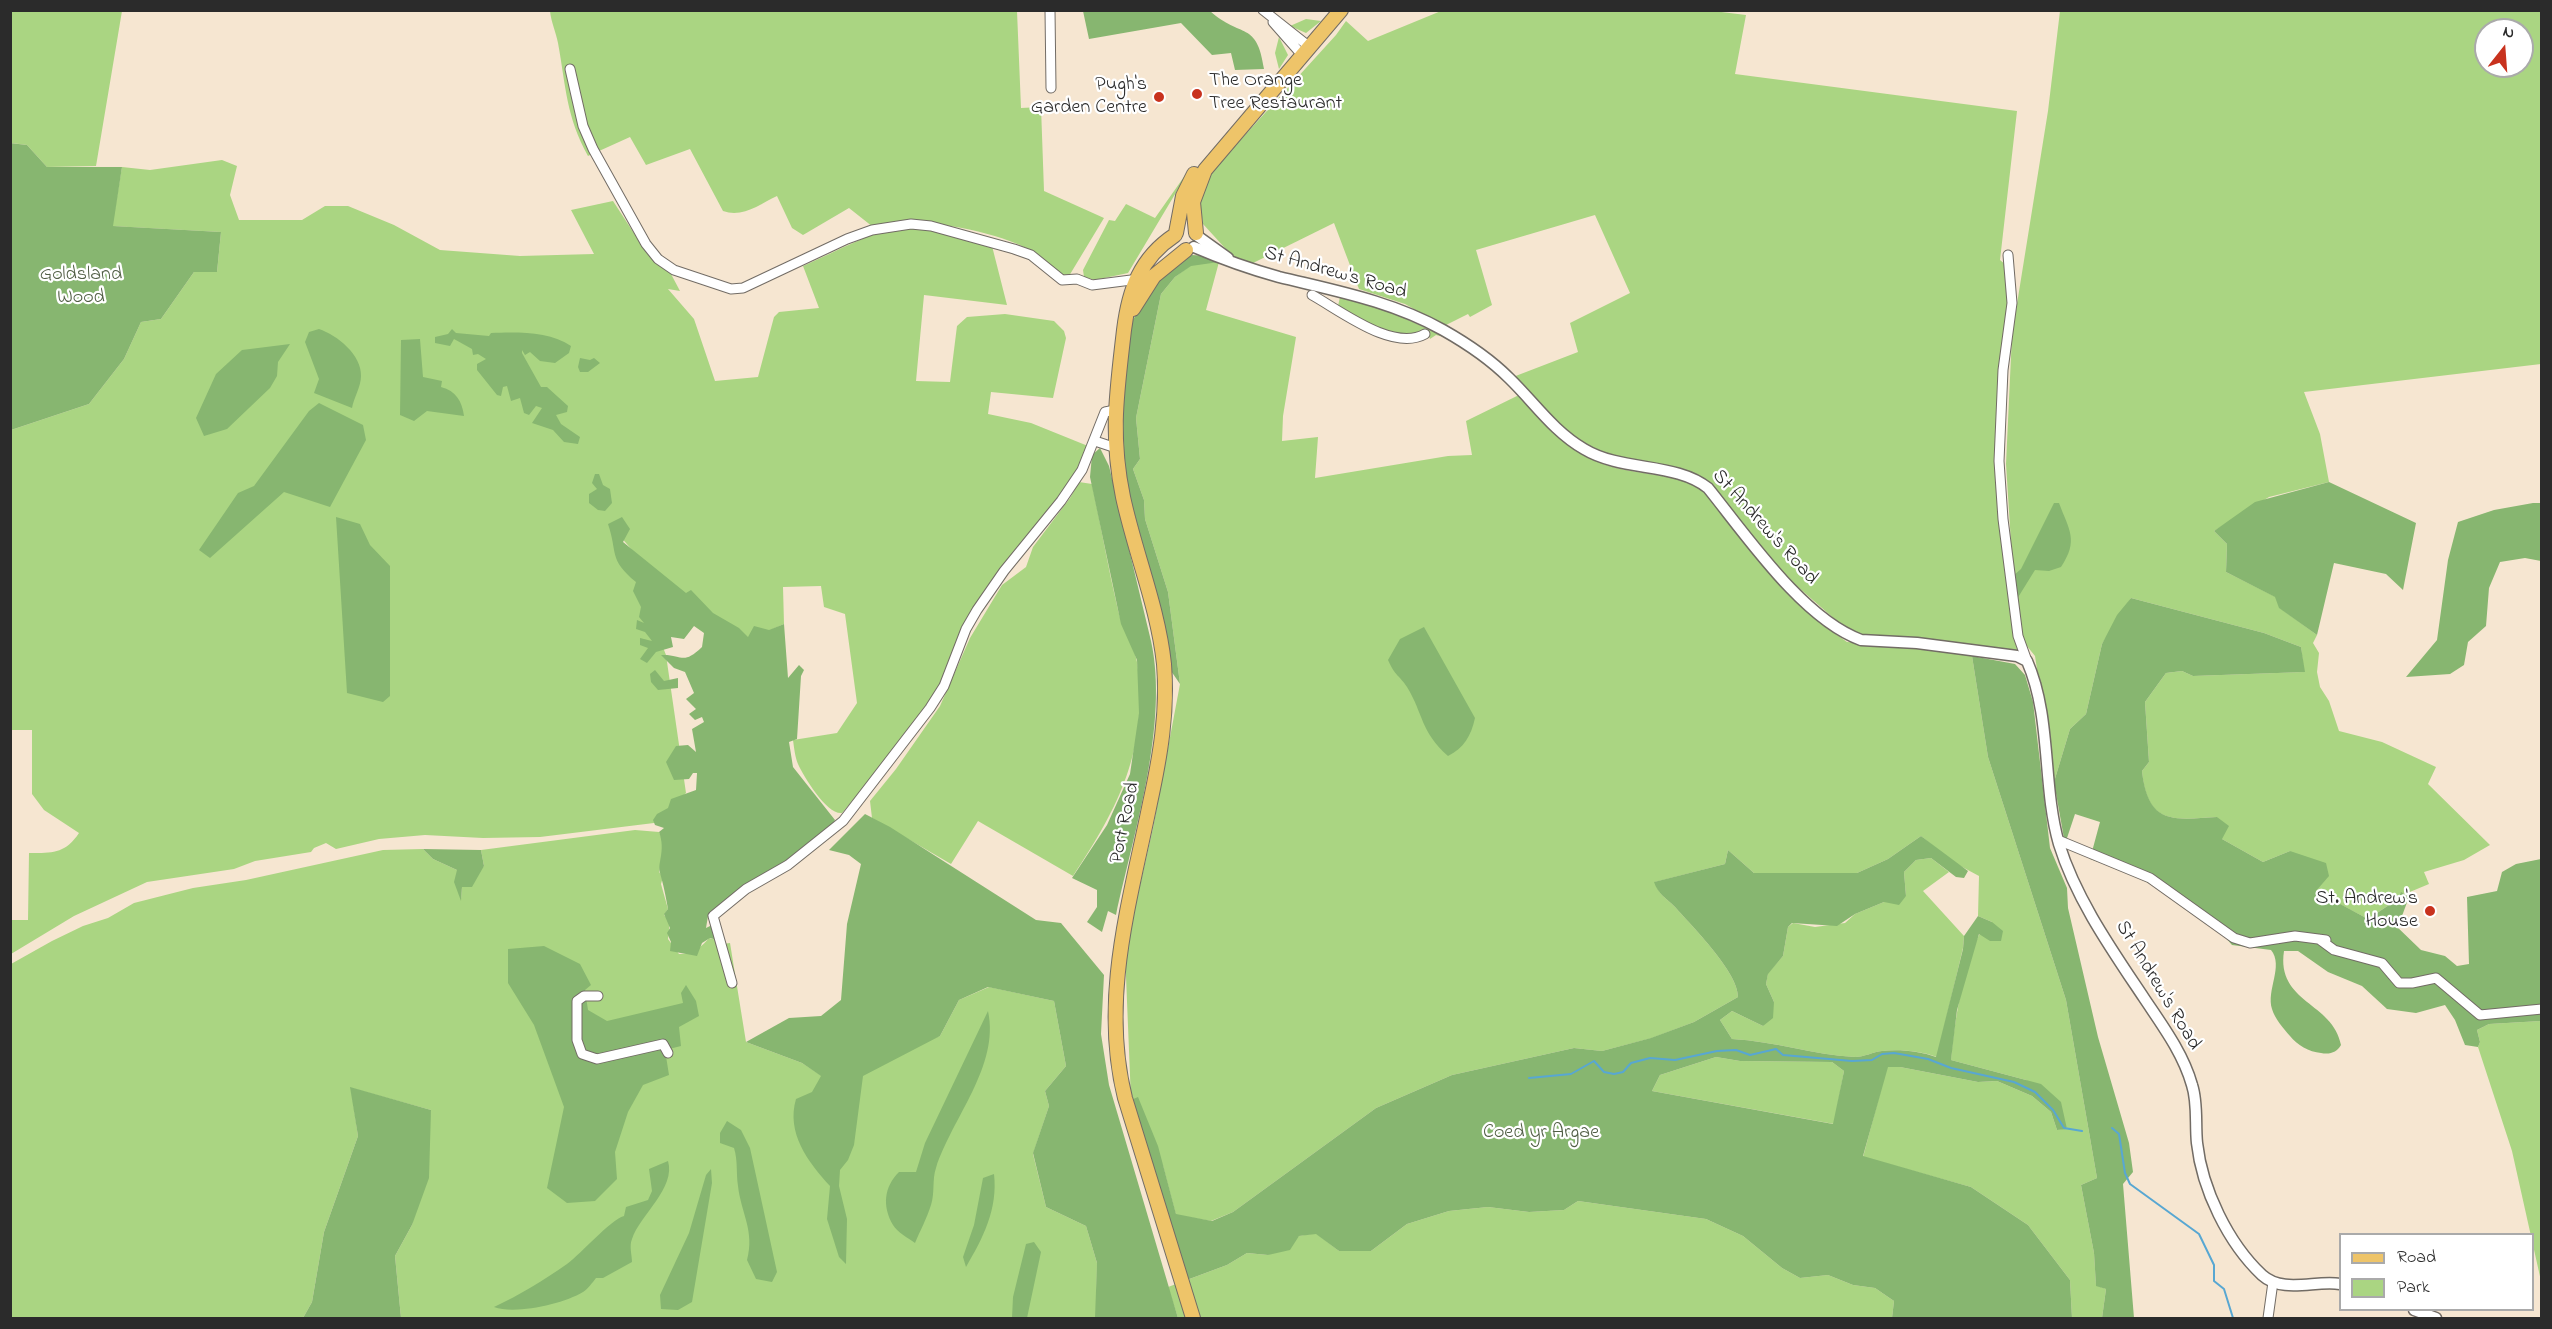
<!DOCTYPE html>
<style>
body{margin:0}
#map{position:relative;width:2552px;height:1329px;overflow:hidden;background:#f6e6d1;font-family:"Indie Flower",sans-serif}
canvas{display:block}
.frame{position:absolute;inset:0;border:12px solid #2b2b2b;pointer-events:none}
.legend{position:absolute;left:2339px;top:1233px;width:195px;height:78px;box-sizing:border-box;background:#fff;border:2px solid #aaa;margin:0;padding:8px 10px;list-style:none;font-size:18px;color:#2b2b2b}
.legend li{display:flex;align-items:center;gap:12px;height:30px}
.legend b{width:30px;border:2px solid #aaa}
.north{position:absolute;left:2474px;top:18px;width:60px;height:60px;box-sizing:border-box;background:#fff;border:2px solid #aaa;border-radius:50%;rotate:17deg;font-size:16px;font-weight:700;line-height:24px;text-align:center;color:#2b2b2b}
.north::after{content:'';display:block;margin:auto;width:21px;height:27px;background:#c8321e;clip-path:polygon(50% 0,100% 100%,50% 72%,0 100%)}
</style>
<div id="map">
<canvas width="2552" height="1329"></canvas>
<div class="frame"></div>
<ul class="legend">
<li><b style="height:8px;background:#eec469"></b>Road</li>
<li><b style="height:16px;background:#aad582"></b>Park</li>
</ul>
<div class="north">N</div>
</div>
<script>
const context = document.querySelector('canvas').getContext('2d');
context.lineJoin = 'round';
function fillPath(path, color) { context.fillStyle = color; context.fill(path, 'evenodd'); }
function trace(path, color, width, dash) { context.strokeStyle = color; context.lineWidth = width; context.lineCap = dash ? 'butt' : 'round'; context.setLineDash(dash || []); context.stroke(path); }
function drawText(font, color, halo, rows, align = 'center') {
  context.font = font + ' "Indie Flower",sans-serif'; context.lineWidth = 4.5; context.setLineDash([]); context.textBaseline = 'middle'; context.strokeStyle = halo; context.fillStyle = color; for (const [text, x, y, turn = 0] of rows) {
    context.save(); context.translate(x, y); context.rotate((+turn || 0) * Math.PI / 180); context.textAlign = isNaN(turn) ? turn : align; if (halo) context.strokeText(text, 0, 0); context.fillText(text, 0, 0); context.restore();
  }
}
const green = new Path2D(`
 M1705,10L1746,15L1735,74L2017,111L2000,260L2006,265L2010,298L1998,460L2018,649L2016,651L1857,635L1846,629L1783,574L1721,496L1705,480L1612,459L1571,436L1513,377L1578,352L1570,323L1630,293L1595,215L1476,250L1492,305L1470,317L1468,314L1444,326L1405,304L1359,289L1334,223L1251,264L1235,259L1203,224L1200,204L1207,180L1214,169L1336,35L1346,21L1368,41L1441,11Z
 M10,11H122L96,166L47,167L27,145L11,143Z
 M550,11H1017L1021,108L1041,107L1044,191L1104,218L1069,276L1064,277C1053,271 1046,259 1036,253C999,231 914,214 873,227L849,208L803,235L792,228L777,196C760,204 743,218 723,211L690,149L646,165L630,137L588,156C566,116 566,87 558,43C556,32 551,22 550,11Z
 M2060,11H2541V364L2304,392L2320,434L2329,482L2269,497L2214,531L2227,544L2226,572L2276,597L2280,608L2317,635L2313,643L2319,653L2317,672L2320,687L2329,701L2339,731L2382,742L2436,767L2428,784L2490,845L2464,860L2424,872L2429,884L2405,894L2401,893L2398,899L2368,919L2315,891L2290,851L2263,862L2222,839L2217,817C2173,820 2147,825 2142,771L2149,762L2145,702L2166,673L2182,671L2193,676L2304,672L2301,647L2264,633L2131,598L2102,644L2086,714L2070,729L2054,782L2035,656L2023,641L2013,574L2006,464L2012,335L2048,111ZM2486,30H2522V66H2486Z
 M1306,19L1321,21L1306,33L1290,26Z
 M1279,37L1288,55L1279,69L1275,53Z
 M222,160L237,166L230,195L239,220H302L325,206H348L394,225L440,250L520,256L594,254L571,210L613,201L641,244L671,274L680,291L668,289L694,319L715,381L758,377L774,317L779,312L819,308L803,266C836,252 875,228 911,227C938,226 967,239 992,246L1007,305L924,295L916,381L950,382L957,326L967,317L1005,314L1054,321L1064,331L1066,338L1053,398L991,392L988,414L1031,423L1088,446L1076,474L990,586L936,692L897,748L842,813C827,815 804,777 798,764C795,757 794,747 793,740L837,733L857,703L845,614L824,607L821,586L783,587L784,624L741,643L695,622L619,535L666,655L686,793L654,823L540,837L483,838L425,835L379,839L336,849L326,843L314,848L311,852L255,861L234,869L147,882L74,916L11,954V920H28L29,853C52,853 65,854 79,833L44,810L32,794V730H11V430L89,404L124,359L141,322L161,319L194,272H217L221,232L112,226L122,167L150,170Z
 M1193,164L1128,273L1095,280L1084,277L1083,270L1109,220L1115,221L1126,204L1155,218Z
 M1207,262H1219L1206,310L1296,337L1283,416L1282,441L1318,437L1315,478L1448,456L1472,455L1466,421L1519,395C1542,419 1565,447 1596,461C1631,477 1672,470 1704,491L1783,588L1833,632L1847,642L1909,646L1972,656L1988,757L2066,1000L2097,1178L2081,1185L2094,1253L2096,1285L2106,1289L2102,1318H2072L2070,1280L2028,1225L1971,1187L1863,1157L1887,1067H1900L1978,1082L1997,1081L2032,1096L2051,1112L2057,1130L2067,1128L2026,1080L1951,1060C1954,1025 1963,966 1979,935C1982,930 1988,926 1992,922L1978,916L1979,876L1953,862L1921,836L1888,859L1857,873H1754L1728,850L1725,864L1655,882C1658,894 1666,898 1675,907C1691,925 1739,973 1738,997L1694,1022L1652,1038L1602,1051L1574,1048L1452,1075L1376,1108L1233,1212L1211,1221L1176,1215L1163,1166L1131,1100L1125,952L1153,828L1180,684L1168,592L1145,519L1144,500L1133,469L1140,459L1136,418L1161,294L1175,277L1191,265Z
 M1340,297L1384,309L1448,338L1436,335L1430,339L1428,331C1397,345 1365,321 1338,306Z
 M1079,482L1092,484C1101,526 1108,568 1118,610C1122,628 1134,645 1137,662C1149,748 1119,807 1073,876L978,821L951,864L872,818L870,801L896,769L940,706L970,638L1002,585L1026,567L1033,547L1070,498Z
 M635,830L659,832L664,844L659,872L663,877L661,884L668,909L664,915L670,921L668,939L679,954C691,955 703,946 709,938L717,940L718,951L723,944L730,943L746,1042L802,1063L822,1076L940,1036L959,1000L989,987L1054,1001L1066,1066L1045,1091L1049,1106L1033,1154L1046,1207L1086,1226L1097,1263L1096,1318H401L395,1256L412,1225L431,1110L351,1088L358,1136L324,1232L312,1302L303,1318H11V964L52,941L83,926L108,918L134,903L193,888L246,880L383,850L423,849L433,859L457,870L461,899L462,887L484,866L481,850Z
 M1931,858L1949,872L1923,891L1964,936L1963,948L1937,1057C1921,1051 1900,1049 1882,1051C1873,1052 1864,1057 1855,1057C1814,1055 1774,1041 1732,1039L1720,1020L1732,1011L1763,1026L1774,1002L1766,984L1768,973L1783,956L1788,927L1793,923L1815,927L1845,923L1855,914L1884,902L1906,896L1904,872L1916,860Z
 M2541,1021V1281L2512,1151L2478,1047L2480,1042L2477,1030L2489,1024Z
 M1716,1057L1740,1061L1832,1062L1844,1071L1834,1124L1652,1091L1660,1075Z
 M1578,1201L1706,1219L1743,1236L1782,1268L1800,1278L1828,1275L1853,1285L1875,1288L1894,1301L1892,1318H1178L1168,1287L1227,1265L1247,1253L1268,1255L1299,1236L1316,1233L1339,1251H1371L1407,1224L1449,1211L1488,1207L1529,1212L1564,1210Z`);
const forest = new Path2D(`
 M1083,11H1210C1241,39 1257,20 1264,69L1235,70L1231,53L1212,55L1181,23L1089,39Z
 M10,143L27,145L47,167H122L113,226L221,232L217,272H194L161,319L141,322L124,359L89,404L11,430Z
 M1192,255L1207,256L1219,262L1191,266L1175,277L1161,294L1136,418L1140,459L1133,469L1144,500L1145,519L1168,592L1180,684L1169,668L1150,570L1127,487L1121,443V409L1130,325L1150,290L1171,267Z
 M319,329C337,335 362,355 361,376C361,387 354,397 352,408L314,393L319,379L305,342L309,332Z
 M452,329L456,333L489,336L491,333C515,332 550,331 571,346L569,353L555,363L540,361L530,352L525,355L522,350V353L541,387H547L568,406L567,412L556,415L561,424L580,437L578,444L564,442L553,430L532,423L542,408L536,406L529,415L524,413L520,398L511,401L507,386L503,387L501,396L497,395L477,370V364L486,359L478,354L473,355L472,349L454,339L450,346L435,343V337L448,334Z
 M420,339L423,377L442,381L441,387C456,391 462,401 464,416L427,411L414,421L400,415L401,340Z
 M290,344L278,362L277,376L270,388L227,429L204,436L196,418L216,374L242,350Z
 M580,358L590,360L594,358L600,363L588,372H580L578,367Z
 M319,403L363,425L366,440L330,507L284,492L210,558L199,550L238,493L254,486L309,411Z
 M1100,448L1109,466L1151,641C1169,723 1134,832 1116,915L1108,911L1102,932L1087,922L1097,907V890L1072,878L1107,825L1130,774L1139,713L1137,660L1121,624L1090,477L1092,455Z
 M595,474H599L603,485L610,489L612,503L605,511L598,510L589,503V494L597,489L592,483Z
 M2329,482L2416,523L2403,590L2386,574L2334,563L2317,635L2279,608L2275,597L2226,572L2227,544L2214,531L2255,502Z
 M2054,503H2059C2069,530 2079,540 2061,567L2049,571L2035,570L2017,599L2013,576L2021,569Z
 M2533,503H2541V561L2525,558L2500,562L2489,588L2486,626L2468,642L2464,665L2450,674L2406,677L2437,640L2448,560L2458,522L2494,510Z
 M336,517L360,524L370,545L390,566V696L383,702L347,693Z
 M622,517L630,529L623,542L686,593L691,590L713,613L739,628L748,637L754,626L769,630L784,624L788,678L799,665L804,670L801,676L797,739L789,742L793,767L835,820L831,828L800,853L708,916L706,928L712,925C720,934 724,940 721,952L717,951V940L710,938L702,943L697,956L670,951L671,942L667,933L670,928L664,914L668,909C666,897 663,883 660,873C657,863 666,851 659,832L664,828L655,825L653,820L657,814L668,808L671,799L696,790L697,773H693L689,779L674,780L666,762L676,746L688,745L696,752L692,729L704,722L702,717L695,720L689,714L696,709L686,699L694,693L685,672L674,668L661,655C683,654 682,666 702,647L704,633L694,626L684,639L671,637L673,647L656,652L647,663L640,659L648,648L640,645V638L652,641L645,632L636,629L637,620L644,623L639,617L641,607L633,591L636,582C608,559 618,553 608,524Z
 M2131,598L2264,633L2301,647L2305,672L2193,676L2182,671L2166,673L2145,702L2149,762L2142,771C2148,825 2173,820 2217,817L2229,826L2222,839L2263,862L2290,851L2326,863L2329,876L2316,891L2368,919L2398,899L2401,892L2409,897L2402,916L2393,923L2421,950L2445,956L2457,966L2469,964L2467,897L2497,891L2502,872L2516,864L2541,859V1021L2489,1024L2477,1030L2480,1042L2478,1047L2465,1045L2455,1020L2445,1005L2416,1013L2387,1009L2362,986L2328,972L2298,951H2284C2276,1003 2333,1002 2341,1045C2337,1052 2330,1055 2321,1053C2309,1052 2297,1045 2290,1036C2283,1028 2275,1019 2272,1009C2266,990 2284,966 2271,950L2232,945C2196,901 2143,878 2090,859L2100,822L2075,814L2065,844L2054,782L2070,729L2086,714L2102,644L2117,615Z
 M1424,627L1475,718C1471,736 1464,748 1448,756C1420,731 1424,715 1407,687C1400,676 1395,676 1388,660L1400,639Z
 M1972,656L2015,664L2025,675L2033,702L2050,848L2067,888L2068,908L2098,1037L2129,1143L2133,1172L2123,1184L2134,1318H2102L2106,1289L2096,1286L2094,1253L2081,1185L2097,1178L2066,1000L1988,757Z
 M655,670L664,681L678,678V688L658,690L651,682L650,674Z
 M865,814L890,827L1036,920L1061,923L1104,975L1101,1034L1109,1085L1178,1318H1095L1097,1263L1086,1226L1046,1207L1033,1153L1049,1106L1045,1091L1066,1066L1054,1001L988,987L959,1000L940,1036L863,1076L854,1145L848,1160L840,1170L839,1186L847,1219L846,1264L839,1257L827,1219L830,1186C808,1162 786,1133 796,1099L812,1092L821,1076L802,1063L746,1042L789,1018L821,1016L841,1000L847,924L861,864L849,855L829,850Z
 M1921,836L1968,871L1964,878L1956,877L1931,858L1916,860L1904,872L1906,896L1899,905L1884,902L1855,914L1837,926L1792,923L1788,927L1783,956L1768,974L1766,984L1774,1002L1773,1018L1763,1026L1732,1011L1720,1020L1732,1039C1774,1041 1814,1055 1855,1057C1864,1057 1873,1052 1882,1051C1899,1049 1920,1051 1936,1057L1963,949L1964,936L1978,916L1992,922L2003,931L2001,941H1990L1979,934L1957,1010L1951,1060L2041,1084L2061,1102L2067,1129L2057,1130L2051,1112L2032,1096L1997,1081L1978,1082L1900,1067H1888L1863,1156L1971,1187L2028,1225L2070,1280L2072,1318H1892L1894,1301L1875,1288L1853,1285L1828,1275L1800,1278L1782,1268L1743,1236L1706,1219L1578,1201L1564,1210L1529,1212L1488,1207L1449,1211L1407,1224L1371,1251H1339L1316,1234L1299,1236L1290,1250L1268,1255L1247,1253L1227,1265L1184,1281L1131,1100L1138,1097L1158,1146L1176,1214L1212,1221L1233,1212L1376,1108L1452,1075L1574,1048L1602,1051L1651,1038L1694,1022L1738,997C1739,973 1691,925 1675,907C1666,898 1658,894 1654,882L1725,864L1728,850L1754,873H1857L1888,859ZM1716,1057L1740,1061L1832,1062L1844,1071L1833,1124L1652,1091L1660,1075Z
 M423,849L481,850L484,866L472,887H462L461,901L454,882L457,870L433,859Z
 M544,946L580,964L591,985L585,990L588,1010L607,1021L683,1003L681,993L686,985L696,1001L699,1016L679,1027L681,1046L665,1050L669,1075L643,1085L628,1112L615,1152L617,1179L595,1201L567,1203L547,1188L564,1107L534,1025L508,983V949Z
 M988,1011C1000,1066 952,1118 936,1168C932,1179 935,1193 931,1205C927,1218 920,1231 915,1243C908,1238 897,1232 893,1225C882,1206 884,1187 899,1172H916L925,1143Z
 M350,1087L431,1110L429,1178L412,1225L395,1256L401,1318H303L312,1302L324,1232L358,1136Z
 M727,1121L741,1130L750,1148L777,1272L772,1282L756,1279L747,1260C755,1231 741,1213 738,1186C736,1172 738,1161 734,1148L720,1143V1133Z
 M668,1161C676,1188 640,1215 632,1239C629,1246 632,1255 632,1262L603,1278H596C592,1283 588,1289 583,1292C563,1304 515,1315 494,1307C520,1295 544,1280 567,1264C582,1253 610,1220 624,1216L626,1207L648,1200L652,1191L649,1169Z
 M711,1169L712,1183L692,1302L678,1310L661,1309L660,1295L689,1233L706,1175Z
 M994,1174C998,1209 983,1238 966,1267L963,1257L974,1225L983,1178Z
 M1034,1242L1041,1252L1027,1318H1012L1013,1297L1026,1244Z`);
const stream = new Path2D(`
 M1529,1078L1571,1074L1594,1061L1604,1072L1614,1074L1623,1072L1631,1063L1650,1058L1675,1060L1717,1051L1736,1050L1750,1055L1776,1049L1783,1055L1852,1061L1872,1060L1882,1054L1894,1053L1928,1059L1951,1068L2014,1082L2035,1092L2053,1110L2064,1128L2082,1131
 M2112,1128L2119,1134L2125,1173L2130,1184L2199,1234L2214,1265V1281L2224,1289L2233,1318`);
const minor = new Path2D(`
 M1050,10L1051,88
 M1263,10L1311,48
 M1273,22L1303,56
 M570,69L583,126L593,149L646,244L658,259L674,270L731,289L743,288L847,239L872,230L911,224L931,226L1014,249L1031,255L1062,280L1077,279L1092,285L1139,279
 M2008,255L2012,303L2003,370L1999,461L2003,519L2018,636L2027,661
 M1312,295C1341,311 1393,352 1425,334
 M1095,441L1116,448
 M2058,840L2150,878L2234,938L2250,943L2295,936L2326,940
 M2319,939L2334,950L2382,963L2399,983H2412L2436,978L2480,1015L2542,1009
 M732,983L713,916L746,889L788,865L843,821L930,708L944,686L966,629L977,610L1004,571L1061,501L1082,470L1105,412L1115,410
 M598,996H584L577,1001V1040L582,1054L597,1059L663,1044L668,1053
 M2268,1318L2273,1282`);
const tertiary = new Path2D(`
 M1196,235L1228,258
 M1194,247C1222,259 1250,269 1279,277C1336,291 1391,301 1443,330C1466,343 1490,359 1509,378C1534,402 1553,431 1584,449C1622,472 1676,462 1708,488C1746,535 1803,619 1861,640L1917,643L2017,656L2027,661C2052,718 2042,785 2059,844C2076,899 2112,950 2144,998C2162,1025 2183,1053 2192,1085C2198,1103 2195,1124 2197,1143C2202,1189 2228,1243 2262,1275C2283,1294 2315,1280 2340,1284
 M2414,1310L2436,1318`);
const primary = new Path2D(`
 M1176,233L1183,196L1194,174
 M1196,233L1193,202L1205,170L1341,10
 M1175,235C1140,258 1129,290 1124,330C1117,392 1110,434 1123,497C1135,553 1158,607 1164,664C1168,712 1160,757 1150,803C1130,902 1100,998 1125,1098L1193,1318
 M1133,309L1154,276L1186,250`);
const markers = [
 [1197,94,6,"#c8321e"],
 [1159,97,6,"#c8321e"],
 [2430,911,6,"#c8321e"]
];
const poiNames = [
 ["The Orange",1209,82,"left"],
 ["Tree Restaurant",1209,105,"left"],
 ["Pugh's",1147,86],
 ["Garden Centre",1147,109],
 ["St. Andrew's",2418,900],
 ["House",2418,923]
];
const streetNames = [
 ["St Andrew's Road",1335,274,16],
 ["St Andrew's Road",1764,528,48],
 ["Port Road",1126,823,-78],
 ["St Andrew's Road",2157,986,59]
];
const parkNames = [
 ["Goldsland",81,276],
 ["Wood",81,299],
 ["Coed yr Argae",1541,1134]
];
fillPath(green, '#aad582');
fillPath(forest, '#87b670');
trace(stream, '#58a7d2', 2);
trace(minor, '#726c65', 11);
trace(tertiary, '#726c65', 13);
trace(primary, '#726c65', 16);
trace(minor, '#fff', 9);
trace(tertiary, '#fff', 10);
trace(primary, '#eec469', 14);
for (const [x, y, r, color] of markers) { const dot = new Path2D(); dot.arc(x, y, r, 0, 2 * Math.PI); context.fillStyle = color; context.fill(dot); trace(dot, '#fff', 2); }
drawText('20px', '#2b2b2b', '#fff', poiNames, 'right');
drawText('20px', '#2b2b2b', '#fff', streetNames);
drawText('20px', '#515e45', '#fff', parkNames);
</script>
